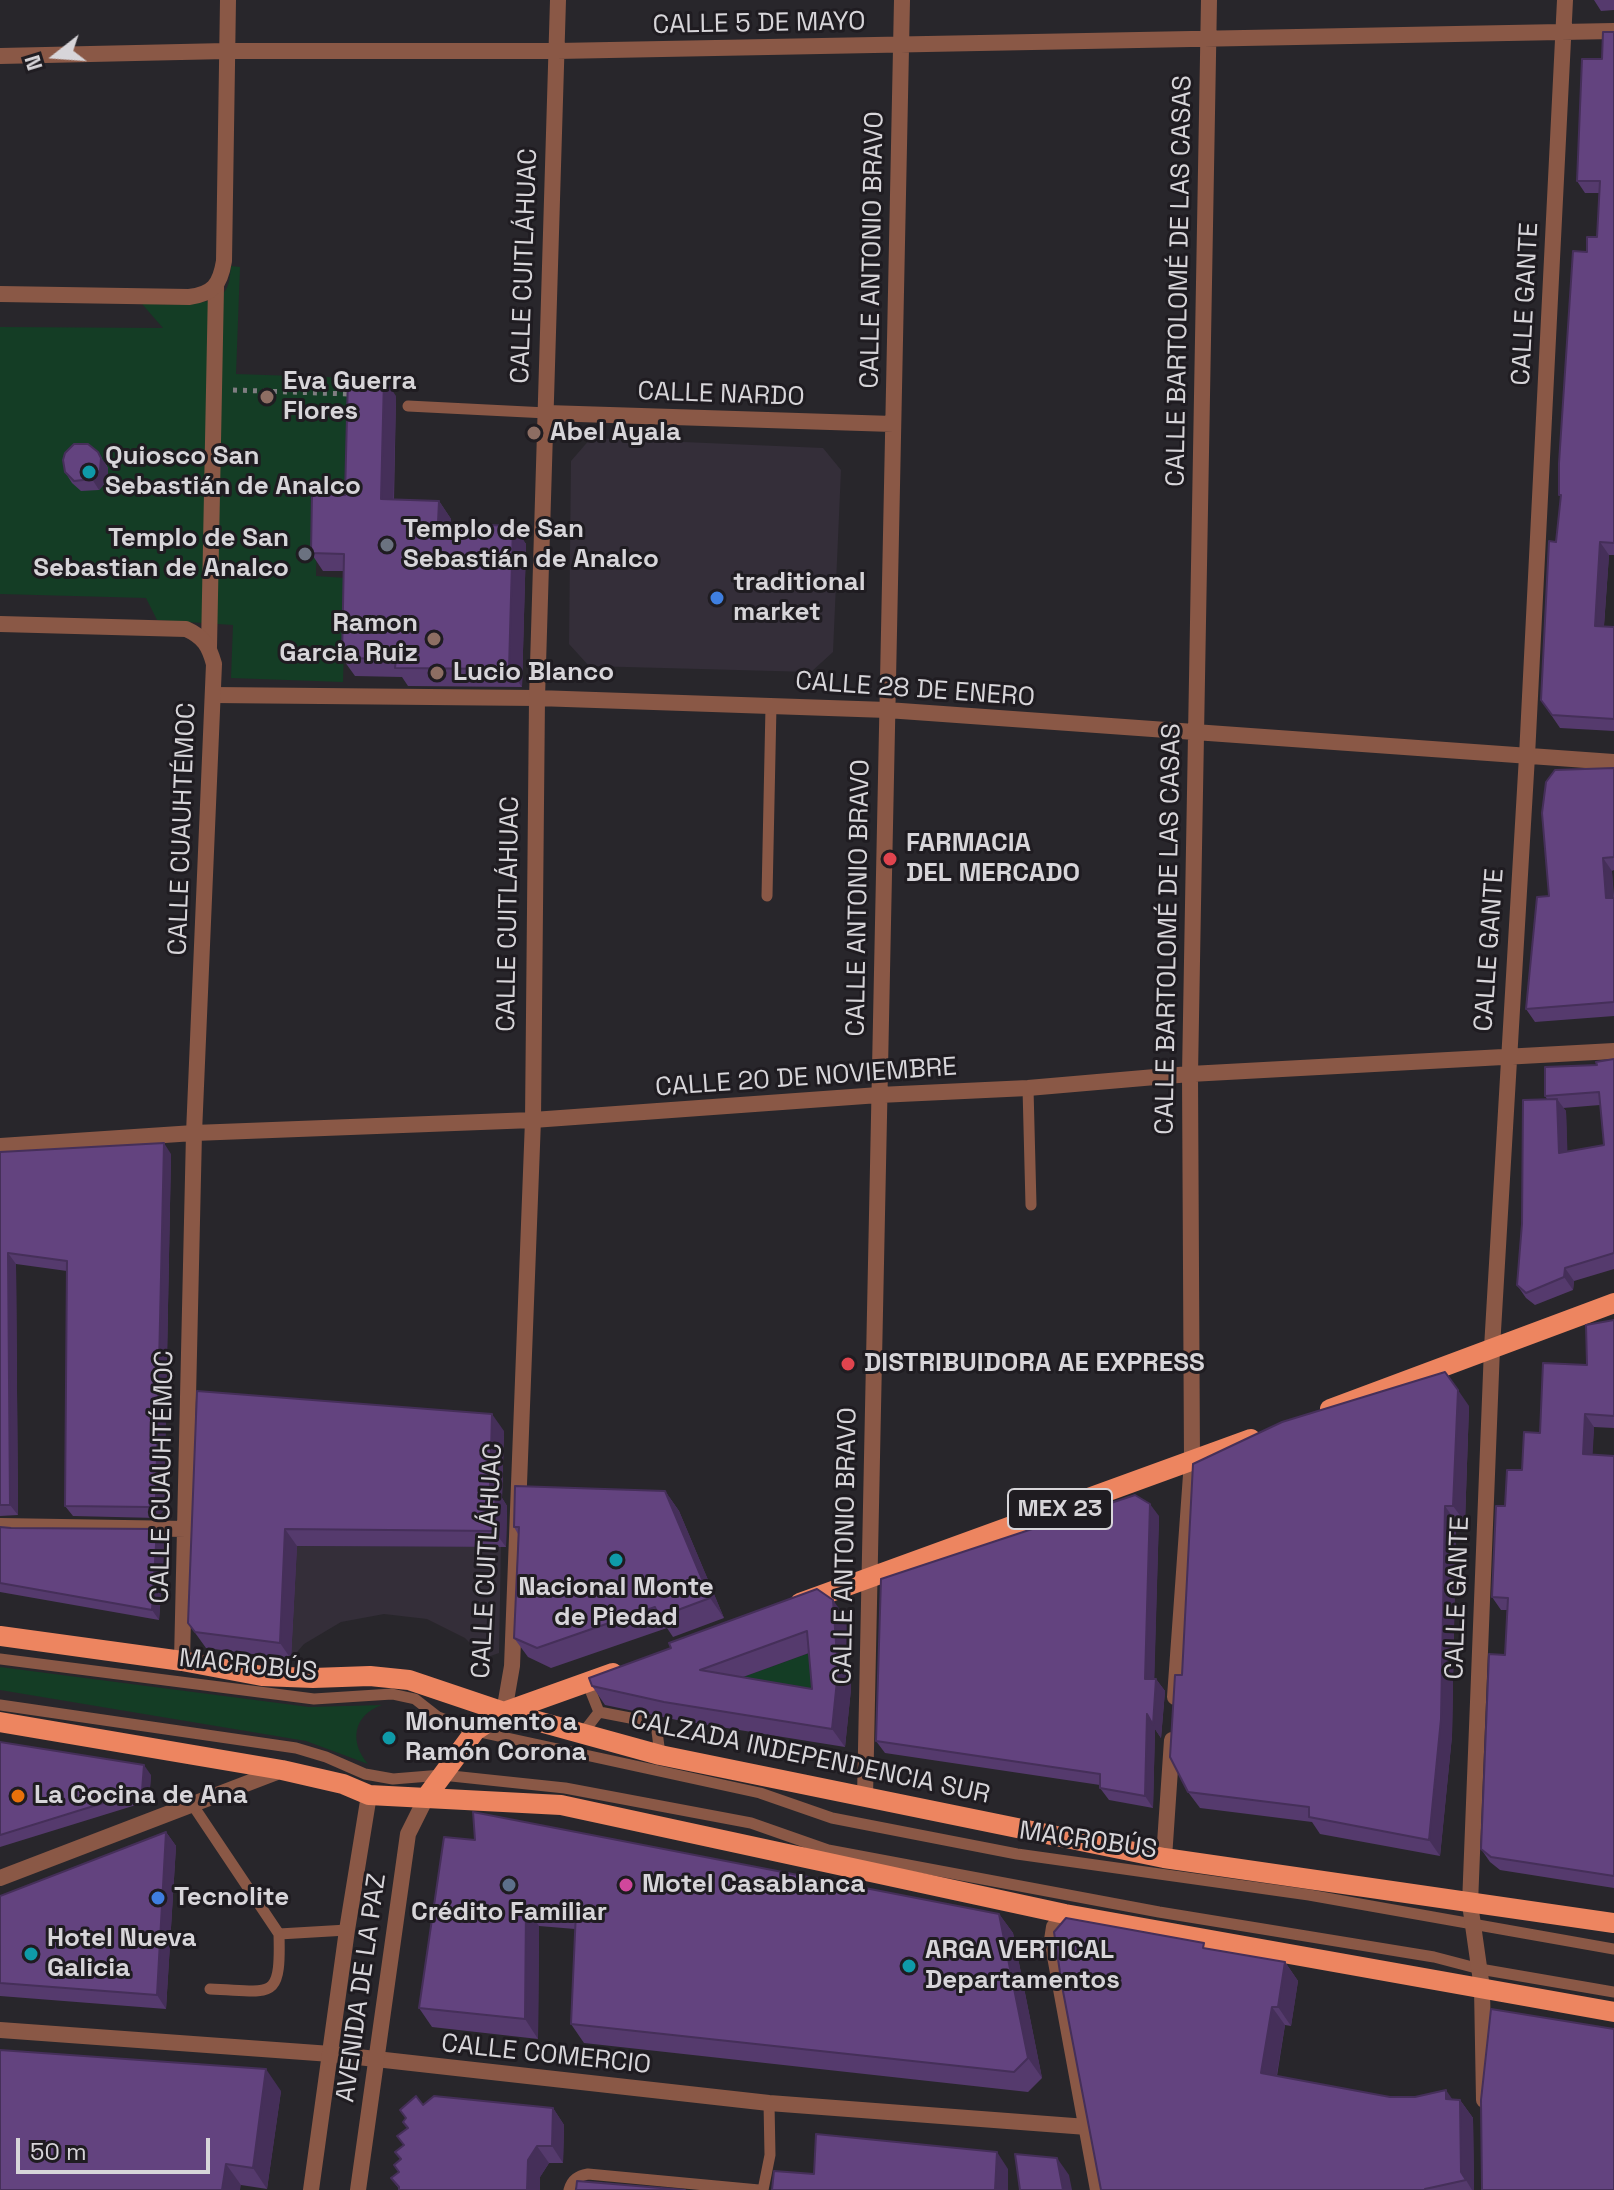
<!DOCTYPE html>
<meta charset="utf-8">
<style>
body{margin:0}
#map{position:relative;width:1614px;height:2190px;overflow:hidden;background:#28262b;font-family:"Space Grotesk",sans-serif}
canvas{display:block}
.north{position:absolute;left:16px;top:16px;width:80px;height:80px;-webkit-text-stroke:6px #1f1c21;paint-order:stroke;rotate:253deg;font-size:22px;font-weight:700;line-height:32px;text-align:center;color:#d7d5d9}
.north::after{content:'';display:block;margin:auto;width:28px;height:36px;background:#d7d5d9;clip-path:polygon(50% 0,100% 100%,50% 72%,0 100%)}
.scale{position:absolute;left:16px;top:2138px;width:194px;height:36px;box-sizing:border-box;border:4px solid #d7d5d9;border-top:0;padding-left:10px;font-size:24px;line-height:28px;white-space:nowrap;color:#d7d5d9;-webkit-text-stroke:6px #1f1c21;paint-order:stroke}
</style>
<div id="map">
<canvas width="1614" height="2190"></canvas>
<div class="north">N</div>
<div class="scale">50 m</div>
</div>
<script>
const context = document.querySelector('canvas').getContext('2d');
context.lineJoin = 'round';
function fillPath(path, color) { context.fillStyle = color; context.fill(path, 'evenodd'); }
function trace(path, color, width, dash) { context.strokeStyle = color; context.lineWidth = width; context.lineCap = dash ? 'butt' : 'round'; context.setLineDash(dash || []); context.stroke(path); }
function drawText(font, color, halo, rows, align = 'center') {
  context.font = font + ' "Space Grotesk",sans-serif'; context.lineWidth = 6; context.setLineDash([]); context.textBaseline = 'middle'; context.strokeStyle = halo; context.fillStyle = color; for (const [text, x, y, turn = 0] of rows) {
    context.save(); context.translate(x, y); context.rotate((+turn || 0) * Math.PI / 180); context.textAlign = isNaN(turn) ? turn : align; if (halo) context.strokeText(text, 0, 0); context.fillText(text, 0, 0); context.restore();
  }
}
const built = new Path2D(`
 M591,438L823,448L841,470L833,652L811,672L589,666L569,644L571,461Z
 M297,1546L501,1547L499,1653L485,1658L465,1638L427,1619L384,1614L341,1622L304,1644L291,1659Z`);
const green = new Path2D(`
 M231,266L240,267L236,374L354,378L349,508H317L316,576L346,578L343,682L231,678L233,625L157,620L146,598L0,594V327L163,328L142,304C163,303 211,309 225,291C230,284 230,274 231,266Z
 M815,1651L821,1707L737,1679Z
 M0,1667L309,1707L382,1705C353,1715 349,1742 368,1764L306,1741L0,1690Z`);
const path = new Path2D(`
 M233,390L348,394`);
const service = new Path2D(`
 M408,406L547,413
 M767,896L771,706
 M1028,1088L1031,1205
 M0,1659L314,1699L392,1694L415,1699L438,1717L475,1731L760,1793L832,1818L1017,1854L1309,1895L1614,1949
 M587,1682L599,1712L656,1723L660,1755
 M0,1705L296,1748L326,1757L365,1774L393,1779L442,1775L565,1788L751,1823L828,1850L1159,1912L1434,1957L1480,1969L1614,1992
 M582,1734L599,1712
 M192,1804L279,1934
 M210,1989C272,1991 281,2003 279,1934L347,1930
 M569,2190C572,2179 578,2176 588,2174L759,2190
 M763,2190L770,2155L769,2103`);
const pedestrian = new Path2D(`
 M209,647L216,287
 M213,695L537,698`);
const minor = new Path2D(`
 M0,56L226,51H557L1614,31
 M0,294L189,297C213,294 220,285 224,261L228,0
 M547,413L893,424
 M0,624L186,629C204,637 209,646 214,664L194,1133L182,1661
 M537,698L887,710L1614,762
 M0,1146L194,1133L533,1120L879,1095L1028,1088L1190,1074L1614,1051
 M0,1526L186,1529
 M1175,1697L1192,1461L1190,1074L1209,0
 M504,1712L512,1666L533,1120L537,698L558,0
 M865,1797L902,0
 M1164,1858L1172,1740
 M0,1878L282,1770
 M1065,1914L1054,1927L1052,1940L1098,2190
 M0,2030L331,2054L769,2103L1087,2127
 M1484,2100L1482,1988L1470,1904L1492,1348L1527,756L1565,0`);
const tertiary = new Path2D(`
 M311,2190L347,1930L369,1795
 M358,2190L408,1834L427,1796`);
const primary = new Path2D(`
 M1330,1409L1614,1303
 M800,1603L1251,1439
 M0,1636L182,1661L262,1676L313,1678L370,1676L409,1680L504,1712L660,1755L1164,1858L1614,1923
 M0,1722L282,1770L343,1784L369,1795L561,1805L1065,1914L1614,2012
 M427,1796L475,1731L504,1712L613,1673`);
const wall = new Path2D(`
 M1594,0H1614V10L1601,11Z
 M1614,32V555H1609L1604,626L1614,627V731L1560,728L1541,700L1561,497L1559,495L1587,252L1597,237L1599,193H1585L1577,181L1602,59Z
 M396,396L394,500L439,501L451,519V524L513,526L526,544L522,687L408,686L402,677L355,676L342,658L344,571H323L311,553L345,495Z
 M105,462L108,468V480L99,490L81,491L72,483L65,472Z
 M1614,768V870L1612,871L1614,898V1016L1535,1022L1526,1009L1549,896Z
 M1614,1059V1269L1574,1281L1573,1290L1535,1305L1526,1298L1517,1285L1522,1224L1547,1099L1545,1096L1597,1065ZM1600,1105L1604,1145L1567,1151L1566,1111L1563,1108Z
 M0,1152L171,1154L164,1510L157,1518L73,1516L65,1506L67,1271L16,1264L18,1515L0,1516Z
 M1614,1320V1428L1594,1427L1592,1455L1614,1456V1888L1500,1870L1490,1862L1481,1849L1505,1655L1507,1610H1501L1492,1597L1505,1506L1540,1433L1587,1365Z
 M197,1391L504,1431L502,1498L507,1506L506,1547L297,1546L291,1659L206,1648L188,1623Z
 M1469,1406L1465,1522H1456L1452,1736L1440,1856L1320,1834L1312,1822L1200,1808L1188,1792L1182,1675Z
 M665,1491L679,1511L724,1618L673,1637L667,1628L551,1668L528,1657L514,1638L518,1534L514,1527Z
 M1159,1516L1154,1679H1156L1165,1691L1161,1738L1155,1729L1153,1808L1109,1800L1100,1788V1785L885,1753L876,1741Z
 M0,1527L165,1540L159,1620L0,1592Z
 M846,1618L851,1689L845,1747L677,1720L605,1705L592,1686ZM809,1653L812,1689L743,1677Z
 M0,1742L151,1775L149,1801L0,1847Z
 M166,1832L176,1846L166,2009L0,1996V1896Z
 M444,1837L999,1914L1013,1933L1042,2078L1028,2092L584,2043L571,2024L575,1929L539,1926L538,2039L432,2027L419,2008Z
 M1208,1949L1285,1962L1298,1981L1291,2026L1285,2025L1277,2076L1390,2097L1460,2100L1473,2118L1474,2190H1101Z
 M281,2091L267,2189L241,2185L0,2190Z
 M423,2105L553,2108L564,2125L563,2163H549L540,2177L399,2189L391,2178L399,2172L404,2145Z`);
const shadedWall = new Path2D(`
 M384,378L396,396L393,517L381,499Z
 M98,452L108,468V480L99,490L92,479Z
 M439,501L451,519V541L438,523Z
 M513,526L526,544L522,687L509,669Z
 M1600,542L1609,555L1603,638L1595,626Z
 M1603,858L1612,871L1614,910L1606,898Z
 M1557,1099L1566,1111L1568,1166L1559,1153Z
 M164,1143L171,1154L164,1510L157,1518L149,1507Z
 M8,1253L16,1264L18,1515L10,1505Z
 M1565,1268L1574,1281L1573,1290L1564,1277Z
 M1458,1390L1469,1406L1465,1522L1453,1506Z
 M492,1414L504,1431L502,1498L507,1506L506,1547L494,1531L490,1489Z
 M1585,1414L1594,1427L1592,1467L1583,1454Z
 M665,1491L679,1511L724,1618L710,1598Z
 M1150,1504L1159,1516L1154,1691L1145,1679Z
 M1445,1506L1456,1522L1452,1736L1440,1856L1429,1840Z
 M157,1529L165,1540L159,1620L152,1610Z
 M285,1529L297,1546L291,1659L280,1643Z
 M833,1600L846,1618L851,1689L845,1747L832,1729Z
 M1156,1679L1165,1691L1161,1738L1155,1729L1153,1808L1145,1796L1147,1714Z
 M144,1765L151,1775L149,1801L142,1791Z
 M166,1832L176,1846L166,2009L157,1995Z
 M526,1907L539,1926L538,2039L525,2019Z
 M999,1914L1013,1933L1042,2078L1028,2058Z
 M1285,1962L1298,1981L1291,2026L1278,2007Z
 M1272,2007L1285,2025L1274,2091L1261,2073Z
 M266,2069L281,2091L267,2189L253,2168Z
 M1446,2090L1459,2109L1446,2099Z
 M1460,2100L1473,2118L1474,2190H1472L1461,2172Z
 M553,2108L564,2125L563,2163L552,2146Z
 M537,2146L549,2163L540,2177V2190H527L528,2160Z
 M997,2152L1008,2169V2190H995Z
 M1057,2158L1069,2175L1072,2190H1063Z
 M226,2164L241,2185L240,2190H222Z`);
const building = new Path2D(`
 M1603,32H1614V543L1600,542L1595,626L1614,627V719L1552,715L1541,700L1549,541L1556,542L1561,495H1559V463L1573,251L1587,252V237H1597L1600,181H1577L1582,59H1602Z
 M348,377L384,378L381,499L439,501L438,523L513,526L509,669L395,668L396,659L342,658L344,554L311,553L312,494L345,495Z
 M74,444H88L98,452L101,458L100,470L92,479L74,481L65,472L63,460L65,453Z
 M1614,768V857L1603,858L1606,898H1614V1002L1526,1009L1537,897L1549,896L1542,813L1546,782L1555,770Z
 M1614,1059V1253L1565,1268L1564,1277L1526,1293L1517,1285L1522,1224L1523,1100L1557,1099L1559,1153L1604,1145L1599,1092L1545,1096V1067L1597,1065L1596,1062Z
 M164,1143L156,1499L149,1507L65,1506L67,1261L8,1253L10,1505H0V1152Z
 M1614,1320V1416L1585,1414L1583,1454L1614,1456V1876L1491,1857L1481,1849L1489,1654L1505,1655L1508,1598L1492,1597L1496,1506H1505L1507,1470H1522L1524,1432L1540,1433L1543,1363L1587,1365L1586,1325Z
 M1445,1372L1458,1390L1453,1506H1445L1441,1719L1429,1840L1309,1817V1807L1188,1792L1170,1757L1175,1675H1182L1193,1464L1282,1422Z
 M197,1391L492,1414L490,1489H496L494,1531L285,1529L280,1643L195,1632L188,1623Z
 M515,1486L665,1491L710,1598L659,1617L655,1607L537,1648L514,1638L519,1527H514Z
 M1135,1495L1150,1504L1145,1679H1156L1153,1725L1147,1714L1145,1796L1100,1788V1774L876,1741L881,1579Z
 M0,1527L11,1528L157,1529L152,1610L0,1583Z
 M817,1589L833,1600L838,1671L832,1729L664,1702L592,1686L589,1678L671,1648L669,1643ZM807,1631L812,1689L700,1670Z
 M0,1742L144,1765L142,1791L0,1835Z
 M473,1812L999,1914L1028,2058L1014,2072L571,2024L576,1911L526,1907L525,2019L419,2008L444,1837L475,1840Z
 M166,1832L157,1995L0,1983V1896Z
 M1066,1918L1204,1943L1203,1948L1285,1962L1278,2007H1272L1261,2073L1390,2097H1415L1446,2090V2099L1460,2100L1461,2172L1466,2180L1425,2189V2190H1101L1062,1986L1054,1932Z
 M1491,2009L1614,2029V2190H1482L1481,2100Z
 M0,2050L266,2069L253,2168L226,2164L222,2190H0Z
 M416,2096L423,2105L434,2096L553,2108L552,2146H537L528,2160L527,2190H399V2187L391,2178L399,2172L394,2165L401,2159L395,2152L404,2145L397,2136L408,2128L403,2122L406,2118L400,2110Z
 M816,2134L997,2152L995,2190H772L774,2171L814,2174Z
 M1015,2154L1057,2158L1063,2190H1020Z
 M577,2181L685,2190H576Z`);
const markers = [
 [267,397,8,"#8d6e63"],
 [534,433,8,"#8d6e63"],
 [89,472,8,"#0f9aa8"],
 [387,545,8,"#6b7280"],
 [305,554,8,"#6b7280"],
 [717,598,8,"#3f7fe0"],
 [434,639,8,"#8d6e63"],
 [437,673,8,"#8d6e63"],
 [890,859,8,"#e0444e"],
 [848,1364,8,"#e0444e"],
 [616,1560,8,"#0f9aa8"],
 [389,1738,8,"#0f9aa8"],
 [18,1796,8,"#e8710a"],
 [509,1885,8,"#5c6f8a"],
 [626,1885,8,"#d1479c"],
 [158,1898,8,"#3f7fe0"],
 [31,1954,8,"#0f9aa8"],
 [909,1966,8,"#0f9aa8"]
];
const shields = [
 [1060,1509,104]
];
const shieldNames = [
 ["MEX 23",1060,1509]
];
const streetNames = [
 ["CALLE 5 DE MAYO",759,24,-1],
 ["CALLE ANTONIO BRAVO",873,250,-89],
 ["CALLE CUITLÁHUAC",525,266,-88],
 ["CALLE BARTOLOMÉ DE LAS CASAS",1180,281,-89],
 ["CALLE GANTE",1526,304,-87],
 ["CALLE NARDO",721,395,2],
 ["CALLE 28 DE ENERO",915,690,4],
 ["CALLE CUAUHTÉMOC",183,829,-88],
 ["CALLE ANTONIO BRAVO",859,898,-89],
 ["CALLE CUITLÁHUAC",509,914,-89],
 ["CALLE BARTOLOMÉ DE LAS CASAS",1169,929,-89],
 ["CALLE GANTE",1490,950,-86],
 ["CALLE 20 DE NOVIEMBRE",806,1078,-4],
 ["CALLE CUAUHTÉMOC",163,1477,-89],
 ["CALLE ANTONIO BRAVO",846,1546,-89],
 ["CALLE CUITLÁHUAC",488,1561,-87],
 ["CALLE GANTE",1458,1598,-88],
 ["MACROBÚS",248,1666,6],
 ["CALZADA INDEPENDENCIA SUR",810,1758,12],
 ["MACROBÚS",1088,1841,8],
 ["AVENIDA DE LA PAZ",362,1988,-82],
 ["CALLE COMERCIO",546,2055,6]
];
const poiNames = [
 ["Eva Guerra",283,382],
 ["Flores",283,412],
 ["Abel Ayala",550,433],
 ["Quiosco San",105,457],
 ["Sebastián de Analco",105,487],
 ["Templo de San",403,530],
 ["Sebastián de Analco",403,560],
 ["Templo de San",289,539,"right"],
 ["Sebastian de Analco",289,569,"right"],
 ["traditional",733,583],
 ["market",733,613],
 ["Ramon",418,624,"right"],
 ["Garcia Ruiz",418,654,"right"],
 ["Lucio Blanco",453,673],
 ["FARMACIA",906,844],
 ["DEL MERCADO",906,874],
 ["DISTRIBUIDORA AE EXPRESS",864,1364],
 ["Nacional Monte",616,1588,"center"],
 ["de Piedad",616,1618,"center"],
 ["Monumento a",405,1723],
 ["Ramón Corona",405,1753],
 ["La Cocina de Ana",34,1796],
 ["Motel Casablanca",642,1885],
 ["Tecnolite",174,1898],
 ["Crédito Familiar",509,1913,"center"],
 ["Hotel Nueva",47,1939],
 ["Galicia",47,1969],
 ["ARGA VERTICAL",925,1951],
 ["Departamentos",925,1981]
];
fillPath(built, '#342e39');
fillPath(green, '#143d25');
trace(path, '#7f7d81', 5, [4, 6]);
trace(service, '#8a5846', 11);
trace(pedestrian, '#8a5846', 16);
trace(minor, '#8a5846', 16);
trace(tertiary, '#8a5846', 16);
trace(primary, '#ed8560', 20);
fillPath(wall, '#553a6d');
fillPath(shadedWall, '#452f59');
fillPath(building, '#63437f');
trace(building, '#452f59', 2);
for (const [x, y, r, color] of markers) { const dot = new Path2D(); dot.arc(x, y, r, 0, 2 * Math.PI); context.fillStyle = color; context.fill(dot); trace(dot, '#1f1c21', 3); }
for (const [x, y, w] of shields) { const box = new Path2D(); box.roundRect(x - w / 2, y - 20, w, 40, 6); context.fillStyle = '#1f1c21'; context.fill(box); trace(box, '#d7d5d9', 2); }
drawText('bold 24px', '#d7d5d9', null, shieldNames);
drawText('26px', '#d7d5d9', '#1f1c21', streetNames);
drawText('bold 26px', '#d7d5d9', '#1f1c21', poiNames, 'left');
</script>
